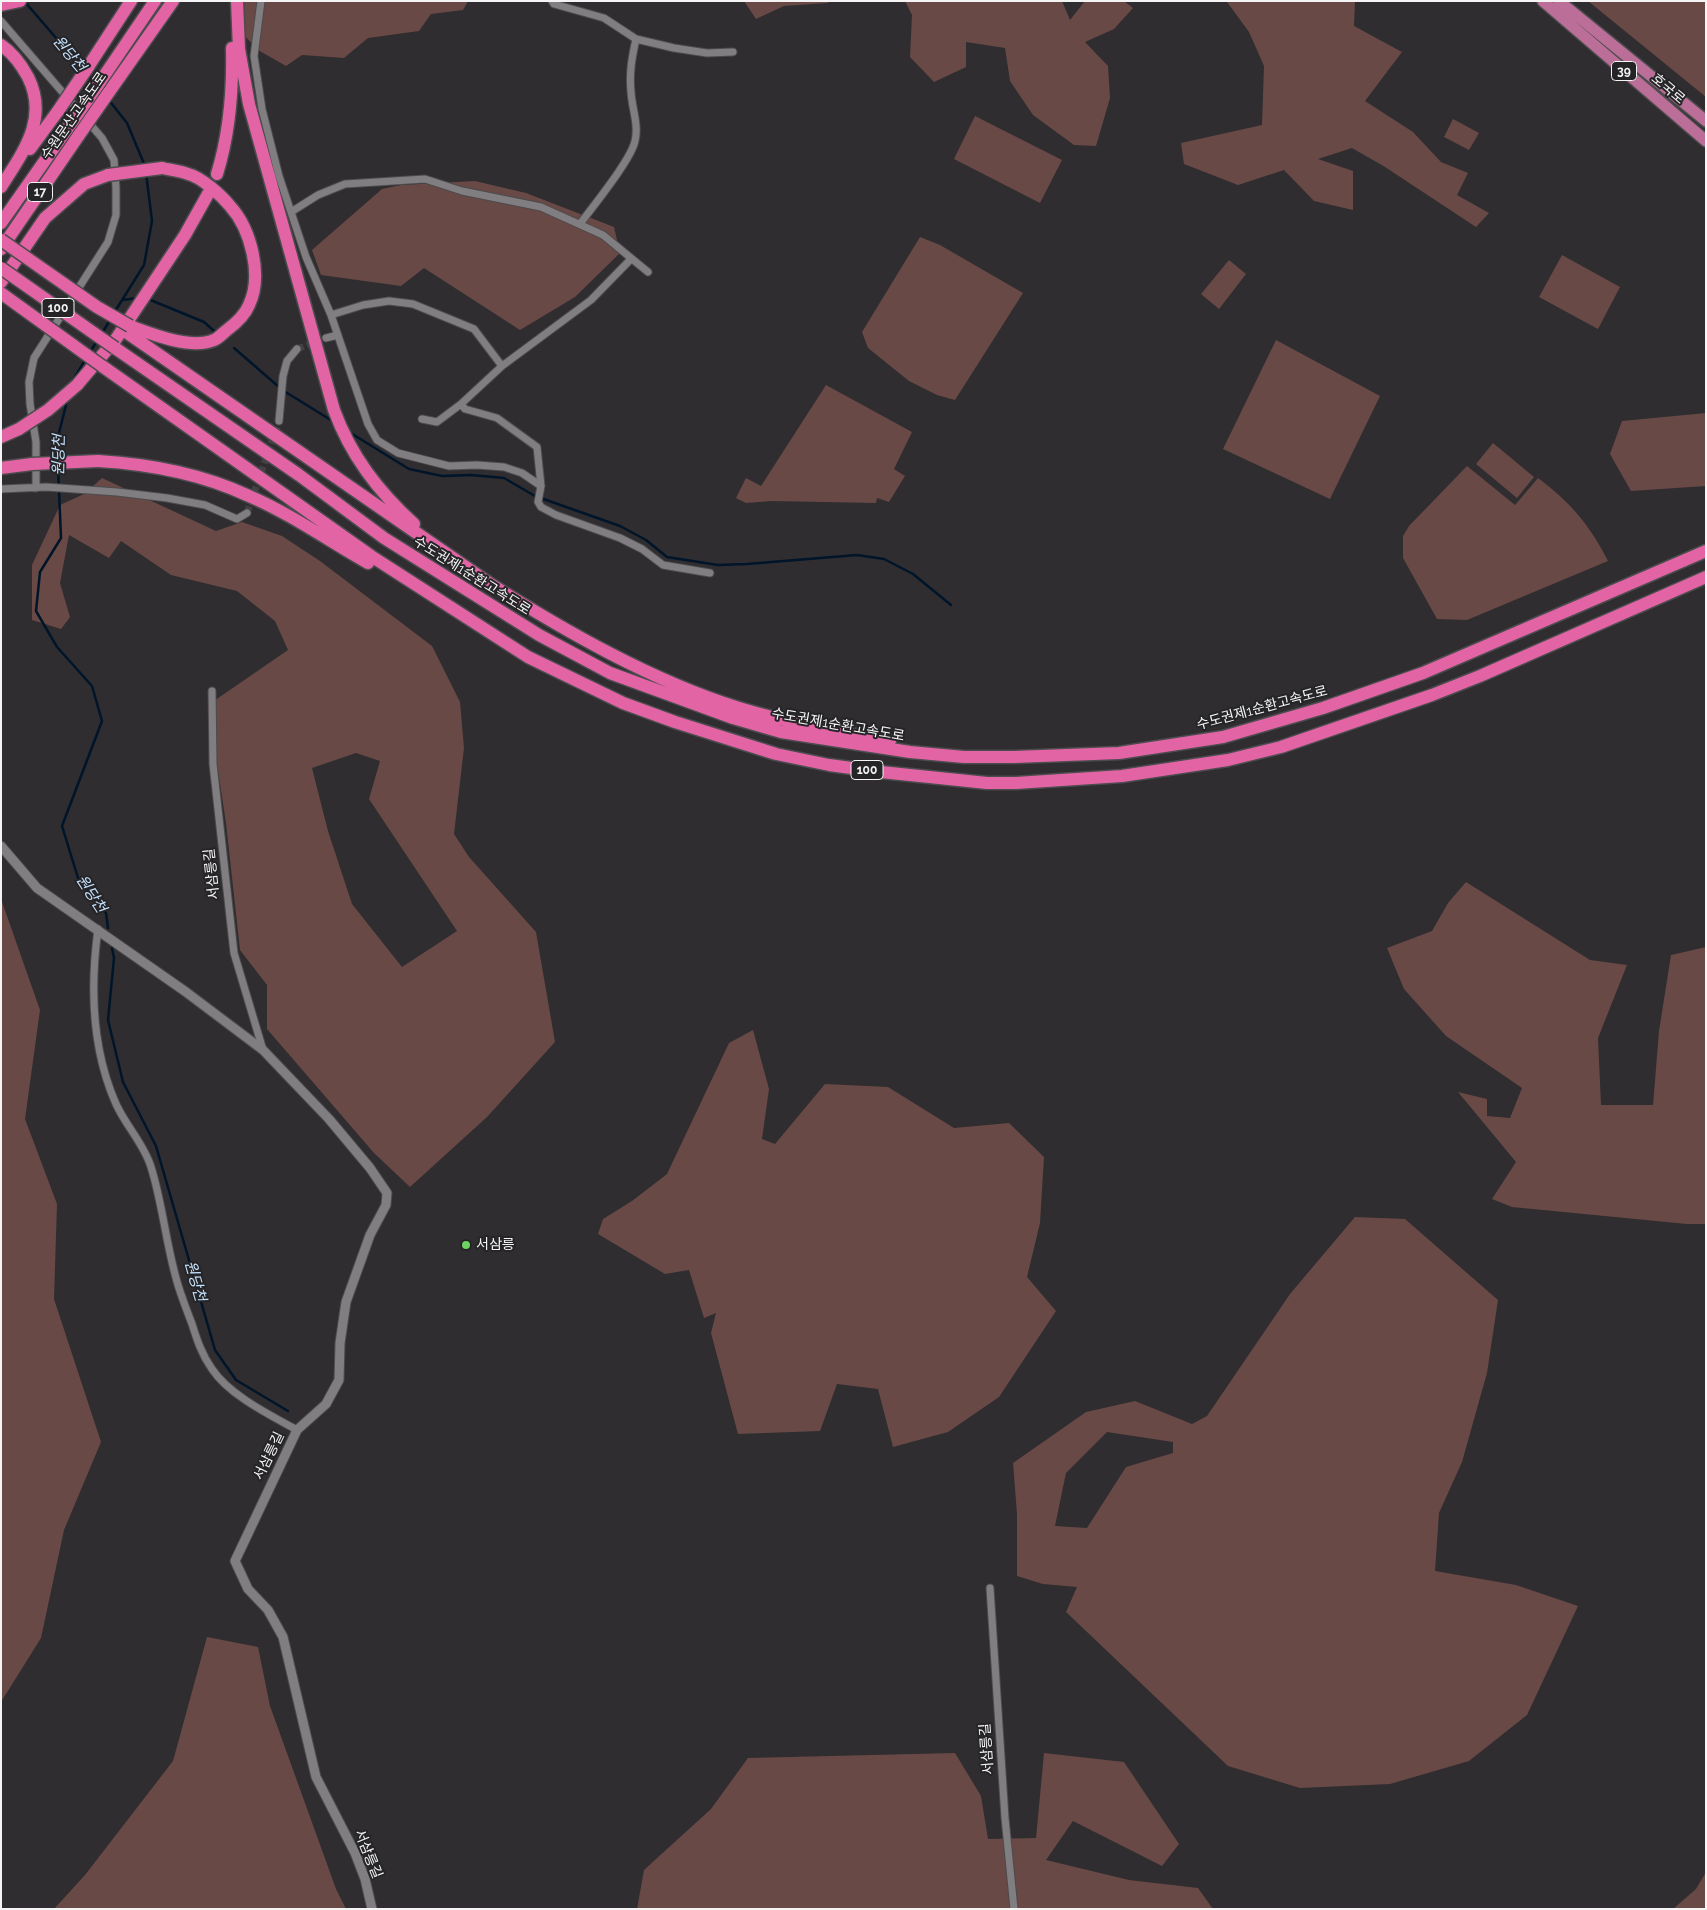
<!DOCTYPE html>
<meta charset="utf-8">
<style>
body{margin:0}
#map{position:relative;width:1707px;height:1910px;overflow:hidden;background:#2f2d30;font-family:Raleway,sans-serif}
canvas{display:block}
.frame{position:absolute;inset:0;border:2px solid #f5f4f5;pointer-events:none}
</style>
<div id="map">
<canvas width="1707" height="1910"></canvas>
<div class="frame"></div>
</div>
<script>
const context = document.querySelector('canvas').getContext('2d');
context.lineJoin = 'round';
function fillPath(path, color) { context.fillStyle = color; context.fill(path, 'evenodd'); }
function trace(path, color, width, dash) { context.strokeStyle = color; context.lineWidth = width; context.lineCap = dash ? 'butt' : 'round'; context.setLineDash(dash || []); context.stroke(path); }
function drawText(font, color, halo, rows, align = 'center') {
  context.font = font + ' Raleway,"Noto Sans KR",sans-serif'; context.lineWidth = 4; context.setLineDash([]); context.textBaseline = 'middle'; context.strokeStyle = halo; context.fillStyle = color; for (const [text, x, y, turn = 0] of rows) {
    context.save(); context.translate(x, y); context.rotate((+turn || 0) * Math.PI / 180); context.textAlign = isNaN(turn) ? turn : align; if (halo) context.strokeText(text, 0, 0); context.fillText(text, 0, 0); context.restore();
  }
}
const green = new Path2D(`
 M241,1H468L463,10L431,14L419,31L368,38L344,58L302,55L286,66L258,50L242,33Z
 M744,1H830L828,3L784,6L756,19Z
 M905,1H1062L1070,20L1085,1H1124L1133,8L1114,29L1085,42L1108,66L1110,98L1096,146L1074,145L1033,115L1010,81L1005,48L966,42V67L934,82L910,57L912,15Z
 M1230,1H1355L1354,26L1402,52L1365,101L1413,132L1441,162L1468,173L1457,195L1489,213L1476,227L1385,167L1352,148L1318,159L1353,171V210L1314,201L1284,170L1238,185L1184,164L1181,143L1262,125L1264,66L1249,32L1227,2Z
 M1588,1H1706V97Z
 M975,116L1062,160L1040,203L954,159Z
 M1453,119L1479,133L1469,150L1444,137Z
 M475,181L526,193L614,227L620,253L575,297L520,330L424,268L401,286L321,275L312,250L382,189L401,185Z
 M920,237L940,245L1023,293L955,400L937,395L909,381L868,348L862,332Z
 M1562,255L1620,287L1598,329L1539,297Z
 M1229,260L1246,274L1219,309L1201,294Z
 M1276,340L1380,396L1330,499L1223,449Z
 M826,385L912,432L894,469L905,476L889,502L877,498L876,503L771,501L746,503L736,498L746,478L761,486Z
 M1706,413V486L1631,491L1610,454L1622,421Z
 M1493,443L1534,477L1517,498L1476,464Z
 M1467,466L1515,505L1538,478C1570,502 1590,525 1608,561L1467,620L1437,619L1403,558V536L1409,526Z
 M102,478L216,531L242,522L282,536L320,561L432,646L460,702L464,748L454,834L469,857L536,932L555,1042L487,1117L410,1187L374,1153L267,1029V985L240,950L226,823L208,705L288,650L275,621L237,591L171,575L121,541L109,558L69,535L60,583L70,617L61,629L32,620V565L60,505L84,494ZM356,753L380,761L369,799L457,931L402,967L352,904L328,831L312,768Z
 M1466,882L1590,960L1627,965L1598,1038L1601,1105H1653L1659,1031L1671,955L1706,947V1224H1687L1512,1207L1492,1199L1516,1162L1458,1092L1487,1099V1116L1510,1118L1522,1088L1446,1036L1404,989L1387,948L1432,931L1448,903Z
 M1,899L40,1010L25,1119L57,1204L54,1299L101,1442L64,1530L41,1638L1,1702Z
 M753,1030L769,1089L762,1139L775,1144L825,1084L888,1087L954,1128L1009,1123L1044,1157L1040,1223L1027,1277L1056,1311L999,1397L948,1432L893,1447L878,1389L837,1384L820,1431L738,1434L711,1333L716,1313L704,1318L689,1270L665,1274L598,1234L603,1219L632,1201L667,1174L729,1043Z
 M1355,1217L1405,1219L1498,1300L1487,1373L1462,1462L1439,1513L1435,1571L1516,1585L1578,1606L1527,1715L1469,1761L1390,1784L1300,1788L1228,1766L1066,1612L1077,1587L1043,1584L1017,1576V1514L1013,1463L1086,1412L1135,1401L1192,1424L1207,1416L1290,1294ZM1107,1432L1173,1442V1453L1126,1467L1087,1528L1055,1526L1066,1473Z
 M207,1637L258,1647L270,1706L336,1889L346,1909H54L85,1875L173,1761Z
 M955,1753L981,1796L988,1839L1036,1838L1044,1753L1124,1762L1179,1844L1162,1866L1073,1821L1046,1860L1129,1880L1198,1888L1213,1909H637L644,1870L711,1809L748,1758Z
 M1706,1872V1909H1673L1696,1889Z`);
const stream = new Path2D(`
 M25,2L82,68
 M87,74L95,84
 M108,99L127,123L145,166
 M148,299L204,322L214,331
 M122,300L138,298
 M114,313L144,265L152,221L146,173
 M101,335L110,320
 M234,348L279,387
 M90,352L97,341
 M71,384L86,358
 M284,391L334,422
 M349,432L409,469L442,476L471,475L504,478L535,496L620,526L646,540L667,557L718,565L747,564L857,555L884,559L913,574L951,605
 M57,459V441L67,401
 M58,467L61,538L40,572L36,611L57,647L92,686L102,721L62,826L78,878L106,913L108,928
 M112,948L114,958L108,1020L123,1082L156,1146L215,1350L236,1380L288,1411`);
const minorTunnel = new Path2D(`
 M297,349L318,341
 M247,513L279,421`);
const minor = new Path2D(`
 M261,1L254,56L262,109L279,176L306,257L331,315L368,424L377,440L398,453L449,466L477,465L504,467L522,473L541,486
 M552,1L554,4L604,18L636,39L674,48L707,53L733,52
 M1,21L102,138L114,160L116,188V215L108,242L34,358L29,382L30,404L36,442V488
 M291,212L318,195L345,184L425,179L462,191L541,207L603,235L648,272
 M580,224C593,206 631,160 635,141C639,125 632,109 631,92C629,73 632,57 636,39
 M331,315L363,305L389,301L413,304L474,329L502,366
 M326,338L338,335
 M461,404L465,409L497,418L537,447L541,486L538,502L541,507L556,515L620,538L642,549L663,565L710,573
 M422,419L437,422L461,404L502,366L591,300L631,259
 M279,421L283,376L287,361L297,349
 M1,489L46,487L117,492L167,498L205,505L237,519L247,513
 M212,691L213,764L234,953L263,1050
 M98,929C90,988 92,1050 116,1104C126,1126 144,1144 151,1167C163,1205 166,1246 178,1285C182,1298 187,1311 192,1324C197,1340 202,1355 212,1369C229,1395 270,1415 297,1430
 M990,1588L1005,1818L1014,1909`);
const tertiary = new Path2D(`
 M1,846L37,888L186,992L263,1050L329,1119L370,1168L387,1193L386,1205L370,1235L346,1302L340,1343L339,1380L326,1404L297,1430L235,1561L248,1589L268,1610L283,1637L316,1777L355,1853L365,1879L372,1909`);
const primary = new Path2D(`
 M1543,1L1706,141
 M1559,1L1706,121`);
const motorway = new Path2D(`
 M237,1L239,49L249,104L334,410C351,456 378,491 414,524
 M1,5L20,1
 M1,45C13,53 21,64 28,77C49,119 23,152 1,187
 M88,67L131,1
 M100,82L155,1
 M109,92L173,1
 M30,149L58,111
 M217,174C230,132 233,91 232,48
 M1,223L70,125
 M1,249L79,135
 M1,282L45,218L84,184L108,175
 M130,326C152,334 191,350 214,340C219,338 223,333 227,330C235,324 245,315 249,305C263,276 251,229 230,206C221,195 201,177 188,174C180,171 171,170 162,168
 M126,332L489,583C565,631 652,681 739,708C788,723 839,732 890,741
 M115,348L299,475L384,538L539,635L610,673L733,718L781,732L910,752L964,757H1014L1119,753L1223,737L1323,708L1423,673L1706,551
 M102,366L371,556L528,657L623,703L675,722L776,754L829,765L881,772L987,783H1016L1122,776L1228,760L1281,747L1432,695L1480,676L1706,577
 M77,385L116,339L185,235L208,194
 M1,437L19,429
 M98,461C150,464 202,474 249,496C291,514 329,541 368,563
 M1,468L32,464`);
const motorwayBridge = new Path2D(`
 M58,111L88,67
 M70,125L100,82
 M79,135L109,92
 M108,175L162,168
 M1,240L97,307L130,326
 M1,268L115,348
 M1,293L102,366
 M19,429L48,410L77,385
 M32,464L98,461`);
const markers = [
 [466,1245,5,"#6dd361"]
];
const shields = [
 [1624,71,25],
 [40,192,25],
 [58,308,32],
 [867,770,32]
];
const shieldNames = [
 ["39",1624,71],
 ["17",40,192],
 ["100",58,308],
 ["100",867,770]
];
const streetNames = [
 ["호국로",1668,89,40],
 ["수원문산고속도로",74,116,-55],
 ["수도권제1순환고속도로",472,576,32],
 ["수도권제1순환고속도로",1262,708,-15],
 ["수도권제1순환고속도로",838,725,10],
 ["서삼릉길",212,874,-96],
 ["서삼릉길",269,1456,-64],
 ["서삼릉길",987,1749,-94],
 ["서삼릉길",368,1854,68]
];
const poiNames = [
 ["서삼릉",476,1245]
];
const waterNames = [
 ["원당천",69,54,50],
 ["원당천",59,455,-89],
 ["원당천",91,894,57],
 ["원당천",195,1281,74]
];
fillPath(green, '#684946');
trace(stream, '#001529', 2.5);
trace(minorTunnel, '#434144', 7, [7, 3.5]);
trace(minor, '#4c4b4d', 9);
trace(tertiary, '#4c4b4d', 11);
trace(primary, '#4c4b4d', 14);
trace(motorway, '#4c4b4d', 15);
trace(minor, '#807e81', 7);
trace(tertiary, '#807e81', 9);
trace(primary, '#bb6e97', 11);
trace(motorway, '#e264a5', 12);
trace(motorwayBridge, '#4c4b4d', 15, []);
trace(motorwayBridge, '#e264a5', 12);
for (const [x, y, r, color] of markers) { const dot = new Path2D(); dot.arc(x, y, r, 0, 2 * Math.PI); context.fillStyle = color; context.fill(dot); trace(dot, '#252426', 2); }
for (const [x, y, w] of shields) { const box = new Path2D(); box.roundRect(x - w / 2, y - 9.5, w, 19, 4); context.fillStyle = '#252426'; context.fill(box); trace(box, '#f5f4f5', 1); }
drawText('bold 12px', '#f5f4f5', null, shieldNames);
drawText('14px', '#f5f4f5', '#252426', streetNames);
drawText('14px', '#f5f4f5', '#252426', poiNames, 'left');
drawText('italic 15px', '#c6e3fe', '#252426', waterNames);
</script>
